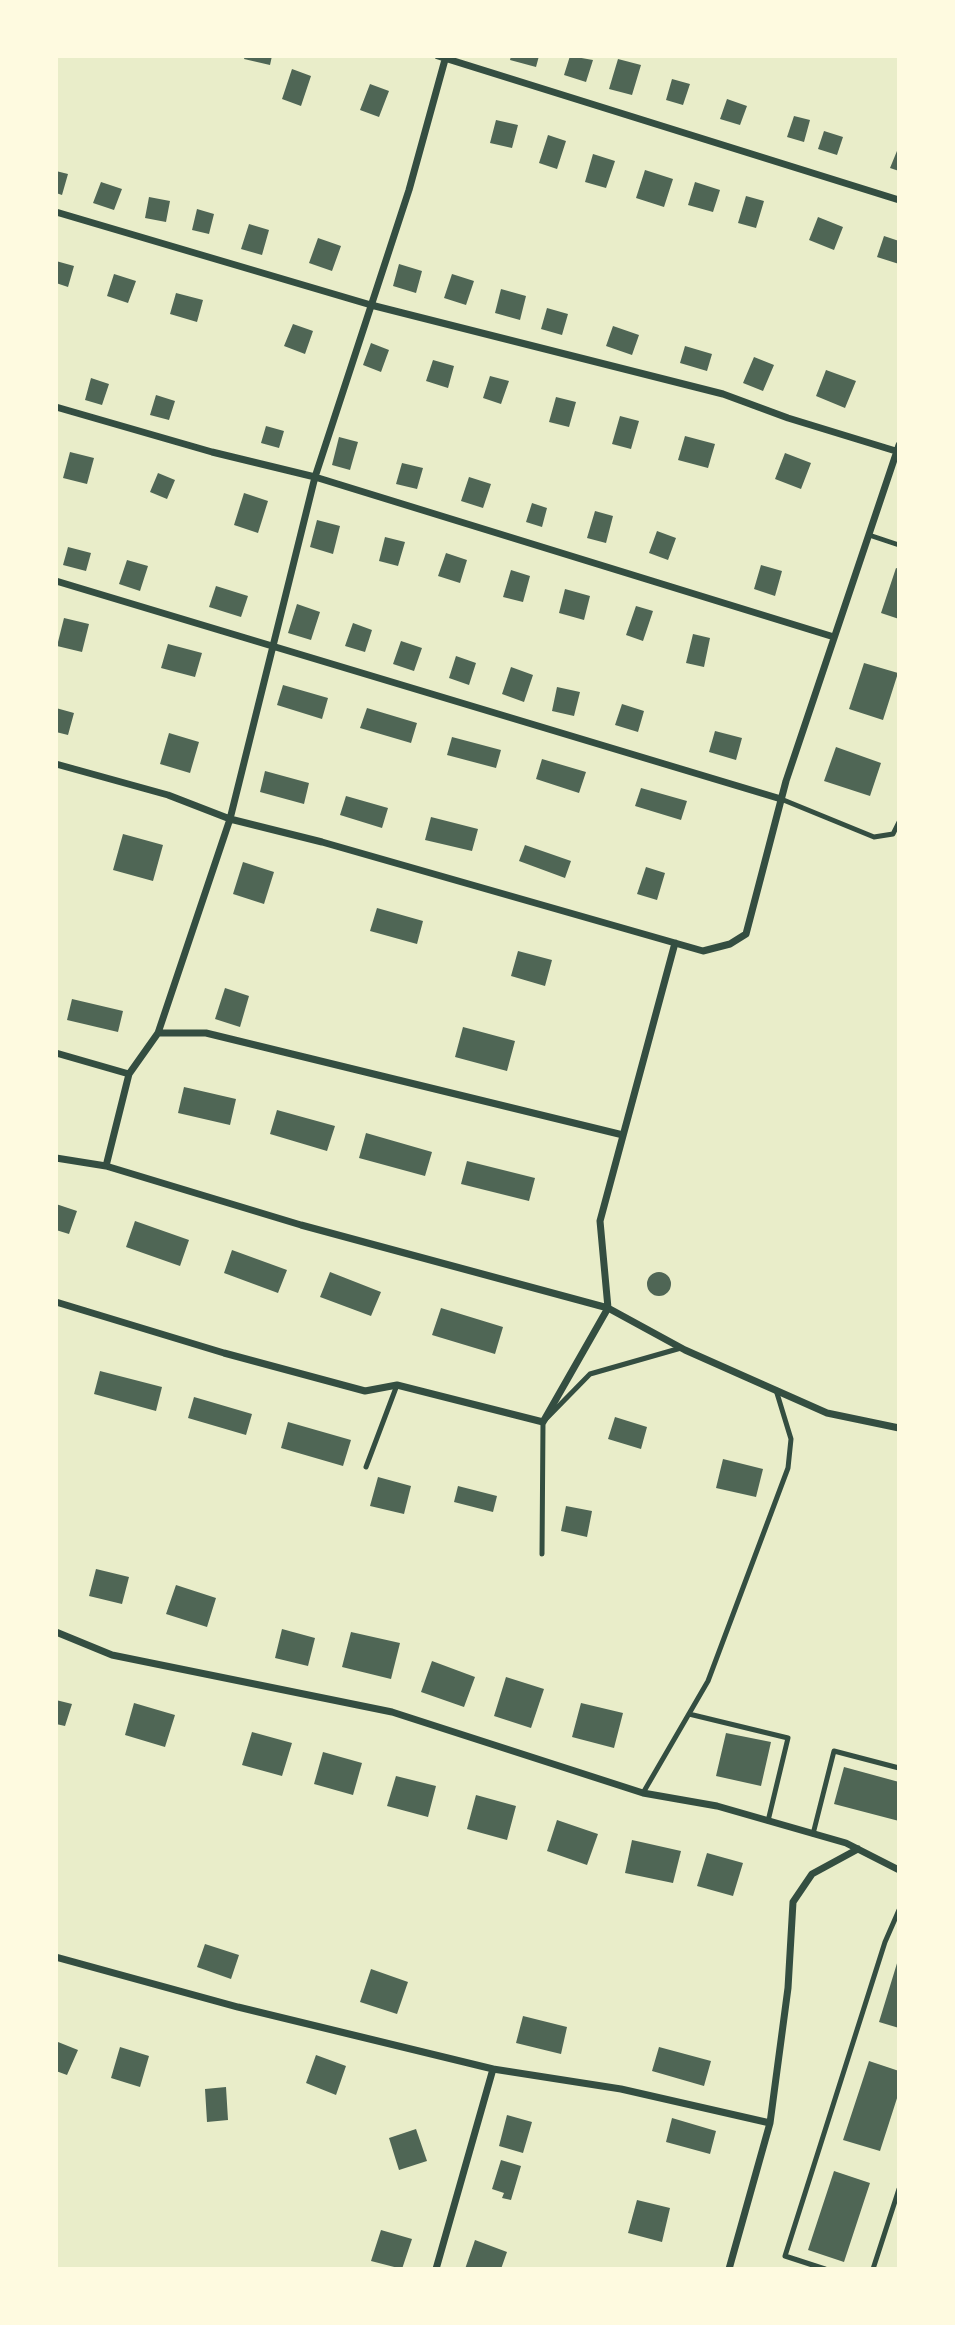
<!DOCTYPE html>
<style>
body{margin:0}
#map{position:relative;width:955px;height:2325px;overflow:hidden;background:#e9edc9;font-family:Inter,sans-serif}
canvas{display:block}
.frame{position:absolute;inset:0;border:58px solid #fefae0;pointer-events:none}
</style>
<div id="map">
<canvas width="955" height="2325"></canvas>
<div class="frame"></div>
</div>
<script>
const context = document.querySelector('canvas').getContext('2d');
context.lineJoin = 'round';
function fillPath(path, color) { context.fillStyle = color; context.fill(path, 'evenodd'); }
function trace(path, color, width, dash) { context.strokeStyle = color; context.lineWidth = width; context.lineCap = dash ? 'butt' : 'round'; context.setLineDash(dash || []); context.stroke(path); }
const building = new Path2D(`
 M245,56H272L270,65L244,59Z
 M511,56H539L536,67L510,60Z
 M570,56L593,60L586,82L564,75Z
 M618,59L641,65L632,95L609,89Z
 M292,69L311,76L301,106L282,99Z
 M672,79L690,84L683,105L666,100Z
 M370,84L389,91L379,117L360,110Z
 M727,99L747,106L740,125L720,119Z
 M794,116L810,120L804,142L787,137Z
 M496,120L518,125L512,148L490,143Z
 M824,131L843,137L837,155L818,149Z
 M548,135L566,141L557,169L539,163Z
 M899,146V171L890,168Z
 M593,154L615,161L606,188L585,182Z
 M645,170L673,179L664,207L636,198Z
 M56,171L68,174L62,195L56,193Z
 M101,182L122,189L114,210L93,203Z
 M695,182L720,190L713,212L688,205Z
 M746,196L764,201L756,228L738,223Z
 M149,197L170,201L166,222L145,218Z
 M197,209L214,214L209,234L192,230Z
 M818,217L843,227L834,250L809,240Z
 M249,224L269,230L262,255L241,249Z
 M884,236L899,241V264L877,257Z
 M318,238L341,246L332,271L309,263Z
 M56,261L74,266L68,287L56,283Z
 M399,264L422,271L416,293L393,286Z
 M114,274L136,281L128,303L107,296Z
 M452,274L474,281L466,305L444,298Z
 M501,289L526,296L520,320L495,313Z
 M176,293L203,300L197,322L170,314Z
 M547,308L568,314L562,335L541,329Z
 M293,324L313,331L305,354L284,346Z
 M613,326L639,335L632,355L606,346Z
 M371,343L389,350L381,372L363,365Z
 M685,346L712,354L707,371L680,363Z
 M754,357L774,365L763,391L743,383Z
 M433,360L454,366L448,388L426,381Z
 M826,370L856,381L845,408L816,396Z
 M490,376L509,381L501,404L483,398Z
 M91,378L109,384L102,405L85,400Z
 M156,395L175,401L169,420L150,415Z
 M556,397L576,402L569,427L549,422Z
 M620,416L639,421L631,449L612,444Z
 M266,426L284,431L279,448L261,443Z
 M685,436L715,444L708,468L678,460Z
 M339,437L358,442L350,470L332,465Z
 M70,452L94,458L87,484L63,478Z
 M785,453L811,463L801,489L775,479Z
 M402,463L423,468L417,489L396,484Z
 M158,473L175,480L167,499L150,492Z
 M469,477L491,484L483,508L461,501Z
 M244,493L268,501L258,533L234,525Z
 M532,503L547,508L542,527L526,522Z
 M595,511L613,516L606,543L587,538Z
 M317,520L340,526L333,554L310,547Z
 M657,531L676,538L668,560L649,553Z
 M385,537L405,542L398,566L379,561Z
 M68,547L91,553L86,571L63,565Z
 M446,553L467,560L460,583L438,576Z
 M127,560L148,566L140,591L119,584Z
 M761,565L782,571L775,596L754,589Z
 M896,568L899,569V619L881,613Z
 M511,570L530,576L523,602L503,597Z
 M216,586L248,596L241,617L209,607Z
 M565,589L590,596L584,620L559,613Z
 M297,604L320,612L311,640L288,633Z
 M636,606L653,611L643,641L626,635Z
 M64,618L89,624L82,652L57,646Z
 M353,623L372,630L365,652L345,646Z
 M693,634L710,638L704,667L686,663Z
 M401,641L422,648L414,671L393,664Z
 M168,644L202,653L195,677L161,668Z
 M456,656L476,663L469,685L449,678Z
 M864,663L898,673L883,720L849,709Z
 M511,667L533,675L524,702L502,694Z
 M283,685L328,698L322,719L277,705Z
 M557,687L580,692L574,716L552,711Z
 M622,704L644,711L638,732L615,725Z
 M56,708L74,713L68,735L56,732Z
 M367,708L417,723L411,743L360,728Z
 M715,731L742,738L736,760L709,752Z
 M169,733L199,742L190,773L160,764Z
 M452,737L501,750L496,768L447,755Z
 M836,747L881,763L870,796L824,781Z
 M542,759L586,772L579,793L536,779Z
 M265,771L309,783L304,804L260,792Z
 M641,788L687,801L681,820L635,806Z
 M346,796L388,808L382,828L340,815Z
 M431,817L478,829L472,851L425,840Z
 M123,834L163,845L153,881L113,870Z
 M525,845L571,861L565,878L519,861Z
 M243,862L274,872L264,904L233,894Z
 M646,867L665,873L657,900L637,894Z
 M377,908L423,921L417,944L370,931Z
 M518,951L552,960L545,986L511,976Z
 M225,988L249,996L240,1027L215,1019Z
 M72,999L123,1011L118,1032L67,1020Z
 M463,1027L515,1041L507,1071L455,1057Z
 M184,1087L236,1099L230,1125L178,1113Z
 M277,1110L335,1126L327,1151L270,1134Z
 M366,1133L432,1152L425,1176L359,1158Z
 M467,1161L535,1178L529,1201L461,1184Z
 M56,1204L77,1211L69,1234L56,1230Z
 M135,1221L189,1240L180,1266L126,1247Z
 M232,1250L287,1270L278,1293L224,1273Z
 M330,1272L381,1292L371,1316L320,1297Z
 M647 1284a12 12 0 1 1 24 0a12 12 0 1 1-24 0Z
 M441,1308L503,1327L495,1354L432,1335Z
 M100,1371L162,1387L156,1411L94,1394Z
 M194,1397L252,1414L246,1435L188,1418Z
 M615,1417L647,1427L641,1449L608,1439Z
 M288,1422L351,1440L343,1466L281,1448Z
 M723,1459L763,1469L756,1497L716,1488Z
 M378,1477L411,1486L404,1514L370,1506Z
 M458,1486L497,1496L493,1512L454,1502Z
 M566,1506L592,1511L587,1537L561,1531Z
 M96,1569L129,1577L122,1604L89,1596Z
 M176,1585L216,1598L207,1627L166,1614Z
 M282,1629L315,1638L308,1666L275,1658Z
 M351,1632L400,1643L391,1679L342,1667Z
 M432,1661L475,1677L464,1707L421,1692Z
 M506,1677L544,1689L531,1728L494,1716Z
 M56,1700L72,1704L65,1726L56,1724Z
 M134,1703L175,1715L165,1747L125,1735Z
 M581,1703L623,1713L614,1748L572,1737Z
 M252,1732L292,1743L282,1776L242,1765Z
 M726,1733L771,1742L761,1786L716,1776Z
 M323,1752L362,1763L353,1795L314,1784Z
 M844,1767L899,1782V1821L834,1804Z
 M396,1776L436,1786L428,1817L387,1806Z
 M476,1795L516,1806L507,1840L467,1829Z
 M557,1820L598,1834L587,1865L547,1851Z
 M632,1840L681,1851L673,1883L625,1873Z
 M707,1853L743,1863L733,1896L697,1886Z
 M205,1944L239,1955L231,1979L197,1967Z
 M898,1960H899V2028L879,2022Z
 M371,1969L408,1982L397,2014L360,2002Z
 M523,2016L567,2027L561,2054L516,2043Z
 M58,2042L78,2050L67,2075L56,2071Z
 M120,2047L149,2056L140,2087L111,2078Z
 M659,2047L711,2061L704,2086L652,2071Z
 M316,2055L346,2066L336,2095L306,2083Z
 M869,2061L899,2071V2092L880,2151L843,2140Z
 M226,2087L228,2120L207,2122L205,2089Z
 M507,2115L532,2122L523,2153L499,2146Z
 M672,2118L716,2131L710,2154L666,2142Z
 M416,2129L427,2161L399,2170L389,2138Z
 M501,2160L521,2166L511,2200L502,2198L504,2193L492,2189Z
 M834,2171L870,2183L844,2262L808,2250Z
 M637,2200L670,2208L662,2242L628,2233Z
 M381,2230L412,2239L402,2269L371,2261Z
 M475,2240L507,2252L501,2269H465Z`);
const service = new Path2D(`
 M869,535L899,545
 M781,799L874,837L893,834L899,822
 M366,1467L397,1385
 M542,1554L543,1422L590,1374L681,1348
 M689,1714L788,1738L768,1821
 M643,1793L708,1681L788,1468L791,1439L776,1390
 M813,1834L834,1751L899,1768
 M825,2269L785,2256L885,1942L899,1910
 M873,2269L899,2189`);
const minor = new Path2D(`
 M438,56L899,200
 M56,212L371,305L723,394L788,418L899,452
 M56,407L212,452L315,477L834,637
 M56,581L781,799
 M56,764L168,795L230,819L322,842L703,951L730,944L746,934L786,781L899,445
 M158,1033H206L623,1135
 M56,1053L129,1074
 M56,1158L106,1166L301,1225L608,1308L685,1350L827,1413L899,1428
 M106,1166L129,1074L158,1033L230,819L315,477L409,190L446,56
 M56,1302L224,1353L365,1391L397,1385L543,1422L608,1308
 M608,1308L600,1221L675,943
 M56,1632L112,1655L392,1712L643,1793L717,1806L846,1843L899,1870
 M56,1957L238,2007L493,2069
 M770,2123L788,1988L793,1902L812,1874L858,1849
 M436,2269L493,2069L621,2089L770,2123L729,2269`);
fillPath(building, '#4f6655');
trace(service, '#344e41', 5);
trace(minor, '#344e41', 7);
</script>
